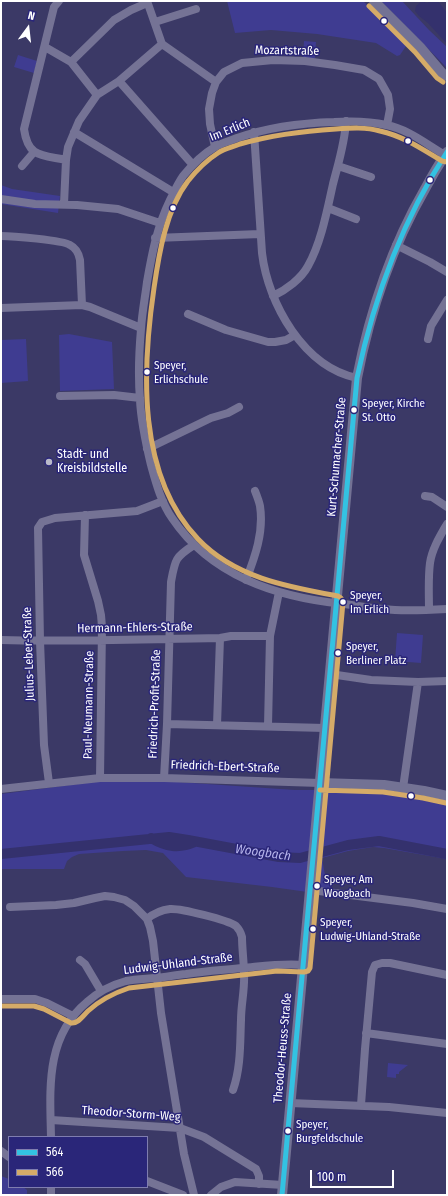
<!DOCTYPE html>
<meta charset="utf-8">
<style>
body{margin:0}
#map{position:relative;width:448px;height:1196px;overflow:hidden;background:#3b3966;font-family:"Fira Sans Condensed",sans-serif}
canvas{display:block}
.frame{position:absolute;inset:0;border:2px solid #fff;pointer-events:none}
.legend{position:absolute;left:8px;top:1136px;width:140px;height:52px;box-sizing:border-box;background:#2a2679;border:1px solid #7f7daf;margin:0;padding:5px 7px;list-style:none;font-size:12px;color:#fff}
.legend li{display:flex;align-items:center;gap:8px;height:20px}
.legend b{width:20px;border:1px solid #7f7daf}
.north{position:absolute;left:8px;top:8px;width:40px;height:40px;-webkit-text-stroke:3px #2a2679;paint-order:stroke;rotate:15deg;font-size:11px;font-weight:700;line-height:16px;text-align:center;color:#fff}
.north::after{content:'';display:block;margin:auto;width:14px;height:18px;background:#fff;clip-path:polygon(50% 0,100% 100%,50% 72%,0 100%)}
.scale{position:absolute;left:310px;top:1170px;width:84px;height:18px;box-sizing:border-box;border:2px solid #fff;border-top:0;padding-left:5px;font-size:12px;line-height:14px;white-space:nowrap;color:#fff;-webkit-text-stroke:3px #2a2679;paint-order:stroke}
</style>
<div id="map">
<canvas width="448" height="1196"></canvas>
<div class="frame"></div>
<ul class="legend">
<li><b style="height:5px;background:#33c2e2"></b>564</li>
<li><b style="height:5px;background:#d5ab68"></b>566</li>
</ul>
<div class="north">N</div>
<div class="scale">100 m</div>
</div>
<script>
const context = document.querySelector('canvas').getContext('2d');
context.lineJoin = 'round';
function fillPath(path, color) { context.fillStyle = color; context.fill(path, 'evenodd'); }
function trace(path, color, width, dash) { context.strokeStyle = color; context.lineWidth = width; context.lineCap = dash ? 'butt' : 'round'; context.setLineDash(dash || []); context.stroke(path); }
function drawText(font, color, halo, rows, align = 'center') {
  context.font = font + ' "Fira Sans Condensed",sans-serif'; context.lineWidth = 3; context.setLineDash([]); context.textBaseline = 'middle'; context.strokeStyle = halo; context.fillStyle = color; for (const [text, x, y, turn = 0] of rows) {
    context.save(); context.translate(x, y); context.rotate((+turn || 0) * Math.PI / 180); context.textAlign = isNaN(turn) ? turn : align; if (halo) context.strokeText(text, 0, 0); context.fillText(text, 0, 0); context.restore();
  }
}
const green = new Path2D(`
 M227,1H363L408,43L400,55L397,56L376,43L317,34L271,30L235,33Z
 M381,1H402L429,30L447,47V68Z
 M304,41L316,42L315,58H303Z
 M18,55L37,61L34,73L14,67Z
 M1,185L12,189L60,196L58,213L1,204Z
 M69,334L112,342L114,389L60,391L59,335Z
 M26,339L28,381L1,383V340Z
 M397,633L423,635L421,663L395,661Z
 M101,781H163L295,790H351L380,791L410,794L447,801V859L384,848L373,847L348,851L322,858L325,875L331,886L329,895L272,887L186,877L163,853L146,850L123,851L79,854L72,857L67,861L64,869H1V794Z
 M388,1063L408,1065L399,1072V1074H396V1078L387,1077Z
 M1,1176L9,1179V1187H23L27,1190V1195H1Z`);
const water = new Path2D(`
 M422,1L427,3L431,1H438L447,13V44L428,23L419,16L415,11L416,6Z`);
const river = new Path2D(`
 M151,838C166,847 179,849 195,842
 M1,854L169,837L188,840L279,857L300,858L348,845L379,841L447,854`);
const minor = new Path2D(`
 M59,1L54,7L24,129C28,158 42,155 66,160
 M147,1L162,44L216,82
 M155,22L196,9
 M45,47L71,62L97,95
 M71,62L114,20L131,10L147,3
 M119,81L193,165
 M74,132L173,192
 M254,132L262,253C268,304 304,367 357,378
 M215,147L210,124L209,109L212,93L216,82L224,72L242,63L273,60L305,61L335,65L364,70L379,79L388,95L390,109L387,125
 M445,155C426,144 408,129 386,125C369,121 352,121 334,122C300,123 269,127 237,138C230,141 221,143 215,147C203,154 192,165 183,176C178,183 174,192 170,200C157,227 152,253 147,282C145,298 142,313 141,329C139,352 138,376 140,400C141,422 146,444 151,465C156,483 161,502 172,518C211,576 276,597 343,604C360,606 378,609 395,610C412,611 430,610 447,609
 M22,166L34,152
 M338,166L371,177
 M1,199L35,204L77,205L118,209L160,223
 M64,204L66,160L68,147L79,121L97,95L119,81L162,44
 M328,208L356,219
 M1,236C11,236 63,240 70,245C76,248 79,254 80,260L82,305
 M155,238L260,234
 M396,245L430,262L447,272
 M273,296C286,290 301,279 308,266C321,243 327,211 333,184C338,164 345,143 346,121
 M1,308L82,305L90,307L141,328
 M188,314L226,330L268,342H275L286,340L295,335
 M428,339L431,326L447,300
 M60,396L114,395L140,398
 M147,449L211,418L228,413L239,407
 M425,496L432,497L447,507
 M85,515L84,555L98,601L101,615L102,627L100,778
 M246,580C255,557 264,532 260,506C259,501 257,496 255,491
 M429,610C429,594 428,578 430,563C432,549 440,536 447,524
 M1,640C74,642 147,639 220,638L231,636H270
 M330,674L371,680L418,682L447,681
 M167,724L325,728
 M217,725L220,638
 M268,726L270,636L279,592
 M164,778L167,724L171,582C175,560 175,557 194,545
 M49,783L44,745L40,641L38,528L42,522L55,518L137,511L163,501
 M403,788L418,682
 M1,789L100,778H164L320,783
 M311,890L413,903L447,909
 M10,907L56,905L74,903L95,898L105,896L114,897L125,900L134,906L147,919L150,927L153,941L161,1013L184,1154L194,1195
 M147,919C153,914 161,910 170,909C180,908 228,920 236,926C239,929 241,933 242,937C242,949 244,962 244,974C245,989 241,1004 241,1020C240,1043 241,1067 233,1090
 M80,960L85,964L101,991
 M1,999H35L47,1003L73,1016
 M366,1033L447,1044
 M290,1103L389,1107L447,1113
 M361,1105L365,1049L372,972L375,965L382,963H390L447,975
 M51,1120L180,1128L204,1137L256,1169L259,1176V1184
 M51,1137C50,1089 45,1037 87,1002C98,992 111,985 126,981C136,979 146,979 156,978C166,977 176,975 186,974C205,971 224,970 243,968C264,966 283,963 304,965
 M1,1151L9,1157
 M147,1181L183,1195
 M51,1195V1187
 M211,1195L221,1187L235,1182L283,1185`);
const major = new Path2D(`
 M374,1L420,47L442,73L447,76
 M320,783L384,785L424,791L447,796
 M282,1195L357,378C370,311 391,248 425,189C432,176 439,164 447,152`);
const bus1 = new Path2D(`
 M282,1195L357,378C374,297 401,222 447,152`);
const bus2 = new Path2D(`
 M369,6L415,52L437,78L443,82
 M320,790L383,792L423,798L446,803
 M1,1006H34L44,1009L71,1023C78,1024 83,1016 88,1011C100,1000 114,993 129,988L277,971L304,972L308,971L310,968L343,602L341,598L338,596C289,587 235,578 198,539C137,475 142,370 154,288C159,253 166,210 188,181C196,171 207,160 218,153C224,149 233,147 240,144C272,135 303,131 336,129C351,128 366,127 380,131C403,136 422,149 442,161L447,162`);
const markers = [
 [384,21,3.5,"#fff"],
 [408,141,3.5,"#fff"],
 [430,180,3.5,"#fff"],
 [173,208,3.5,"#fff"],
 [147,372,3.5,"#fff"],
 [354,410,3.5,"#fff"],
 [49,462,4,"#babac9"],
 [343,602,3.5,"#fff"],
 [338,653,3.5,"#fff"],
 [411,796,3.5,"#fff"],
 [317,886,3.5,"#fff"],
 [313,929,3.5,"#fff"],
 [288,1131,3.5,"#fff"]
];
const busNames = [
 ["Speyer,",154,366],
 ["Erlichschule",154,380],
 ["Speyer, Kirche",362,404],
 ["St. Otto",362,418],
 ["Speyer,",350,596],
 ["Im Erlich",350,610],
 ["Speyer,",346,647],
 ["Berliner Platz",346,661],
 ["Speyer, Am",324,880],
 ["Woogbach",324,894],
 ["Speyer,",320,923],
 ["Ludwig-Uhland-Straße",320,937],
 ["Speyer,",296,1125],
 ["Burgfeldschule",296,1139]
];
const streetNames = [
 ["Mozartstraße",287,51,1],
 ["Im Erlich",230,130,-22],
 ["Kurt-Schumacher-Straße",337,457,-85],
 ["Hermann-Ehlers-Straße",135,628,-1],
 ["Julius-Leber-Straße",29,654,-92],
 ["Friedrich-Profit-Straße",155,704,-88],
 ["Paul-Neumann-Straße",89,705,-89],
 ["Friedrich-Ebert-Straße",225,767,2],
 ["Ludwig-Uhland-Straße",178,964,-7],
 ["Theodor-Heuss-Straße",283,1048,-85],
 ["Theodor-Storm-Weg",131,1114,4]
];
const poiNames = [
 ["Stadt- und",57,455],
 ["Kreisbildstelle",57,469]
];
const waterNames = [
 ["Woogbach",263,853,8]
];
fillPath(green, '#3f3c91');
fillPath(water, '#34316d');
trace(river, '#34316d', 10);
trace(minor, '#757395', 8);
trace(major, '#737294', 10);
trace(bus1, '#33c2e2', 5);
trace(bus2, '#d5ab68', 5);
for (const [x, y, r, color] of markers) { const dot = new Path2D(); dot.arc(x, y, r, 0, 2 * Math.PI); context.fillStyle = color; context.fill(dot); trace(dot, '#2a2679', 1.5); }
drawText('11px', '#fff', '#2a2679', busNames, 'left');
drawText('12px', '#fff', '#2a2679', streetNames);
drawText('12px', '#fff', '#2a2679', poiNames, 'left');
drawText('italic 13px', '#b6b4eb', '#2a2679', waterNames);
</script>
